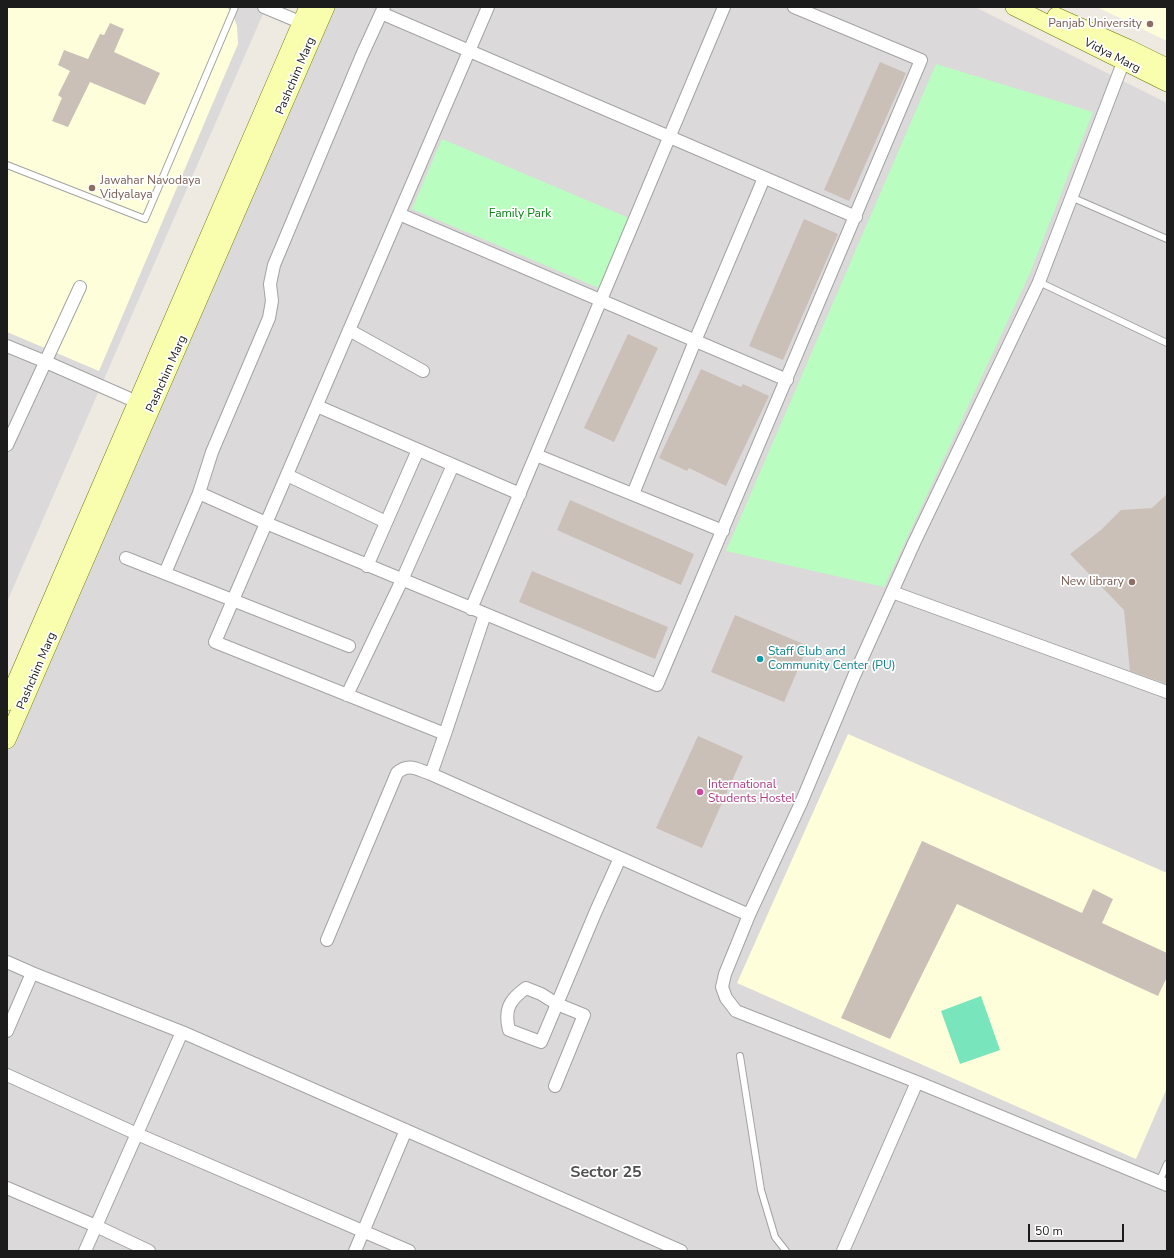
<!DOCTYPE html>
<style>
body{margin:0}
#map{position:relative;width:1174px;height:1258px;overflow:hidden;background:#efeae1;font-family:"Nunito Sans",sans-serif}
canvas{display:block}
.frame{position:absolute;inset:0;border:8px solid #1c1c1c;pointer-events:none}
.scale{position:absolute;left:1028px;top:1224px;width:96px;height:18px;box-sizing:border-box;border:2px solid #1c1c1c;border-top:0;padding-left:5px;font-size:12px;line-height:14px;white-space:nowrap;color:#1c1c1c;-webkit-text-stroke:3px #fff;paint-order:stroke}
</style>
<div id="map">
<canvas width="1174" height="1258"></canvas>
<div class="frame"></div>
<div class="scale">50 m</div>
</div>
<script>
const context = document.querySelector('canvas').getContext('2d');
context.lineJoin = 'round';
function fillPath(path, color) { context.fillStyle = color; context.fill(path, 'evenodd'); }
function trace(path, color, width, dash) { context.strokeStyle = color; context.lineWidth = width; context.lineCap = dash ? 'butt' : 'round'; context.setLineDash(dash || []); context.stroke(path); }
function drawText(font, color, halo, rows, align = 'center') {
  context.font = font + ' "Nunito Sans",sans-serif'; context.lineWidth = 3.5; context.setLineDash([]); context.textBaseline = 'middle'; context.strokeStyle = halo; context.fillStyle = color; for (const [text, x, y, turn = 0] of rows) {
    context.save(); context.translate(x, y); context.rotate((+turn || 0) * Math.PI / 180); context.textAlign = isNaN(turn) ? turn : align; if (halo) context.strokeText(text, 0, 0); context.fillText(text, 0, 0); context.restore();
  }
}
const residential = new Path2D(`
 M7,7H266L7,602Z
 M317,7H975L1167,103V1251H7V721Z`);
const education = new Path2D(`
 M7,7H227L233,15L237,26L238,44L99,371L7,332Z
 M1097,7H1167V41Z
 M848,734L1167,873V1088L1136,1159L737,983Z`);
const park = new Path2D(`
 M936,64L1093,112L1030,273L884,587L726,551Z
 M442,139L629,218L599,288L412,209Z`);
const pitch = new Path2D(`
 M981,996L1000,1050L960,1064L941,1011Z`);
const building = new Path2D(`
 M110,23L124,29L114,52L160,73L145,105L90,82L68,127L52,121L62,98L58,95L70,71L58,65L64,50L88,59L100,34L104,35Z
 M880,62L906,73L849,201L824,190Z
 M804,219L838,234L783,360L749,346Z
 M628,334L658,348L614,442L584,428Z
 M701,369L741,387L743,384L769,396L726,486L689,468L687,471L659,458Z
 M1167,494V684L1130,671L1124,610L1070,554L1101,530L1121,510L1152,508Z
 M570,500L694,554L681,585L557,530Z
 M532,571L668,627L655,659L519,602Z
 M735,615L808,646L784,702L711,672Z
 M698,736L743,756L702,848L656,828Z
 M922,841L1082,913L1093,889L1113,899L1102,923L1167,953V977L1158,996L957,904L890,1039L841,1018Z`);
const service = new Path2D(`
 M7,165L145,219L235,7
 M1071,197L1167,239
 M1039,282L1167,343
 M740,1056L761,1190L775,1237L786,1251
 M1159,1182L1167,1164`);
const minor = new Path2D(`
 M264,7L307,25
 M381,13L856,217
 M399,214L787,380
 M349,330L423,371
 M7,346L46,362L137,402
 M317,406L520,494
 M7,445L80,287
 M536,455L723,531
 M287,475L386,522
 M199,493L266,523L657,685L921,60L794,7
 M633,494L695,341L764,178
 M126,558L349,646
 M367,566L418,450
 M165,573L199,493L212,452L269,318L272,301L270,284L274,265L362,55L384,7
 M892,592L1167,692
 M471,609L724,7
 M485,614L445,734L431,774L749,915
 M347,695L402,580L453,465
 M445,734L215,642L488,7
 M327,940L397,773C409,762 418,770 431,774
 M7,962L32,973L182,1032L681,1251
 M526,988L541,994L557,1004L541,1042L509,1030C504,1010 509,1000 526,988Z
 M7,1031L32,973
 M7,1075L137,1134L409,1251
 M917,1082L736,1011L726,998L722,987L725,974L749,915L801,803L854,676L914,543L1039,282L1126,55
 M555,1086L584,1015L557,1004L596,911L620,858
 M7,1188L96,1226L149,1251
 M85,1251L182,1032
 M355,1251L406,1130
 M843,1251L917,1082L1167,1185`);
const secondary = new Path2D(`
 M1014,7L1167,83
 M1056,16L1128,48L1167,67
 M7,702L308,7
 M7,740L326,7`);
const markers = [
 [1150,24,4,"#8d6e63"],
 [92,188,4,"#8d6e63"],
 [1132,582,4,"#8d6e63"],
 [760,659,4,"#0f9aa8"],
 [700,792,4,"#d1479c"]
];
const educationNames = [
 ["Panjab University",1142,24],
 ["Jawahar Navodaya",100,181,"left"],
 ["Vidyalaya",100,195,"left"],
 ["New library",1124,582]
];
const streetNames = [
 ["Vidya Marg",1112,56,27],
 ["Pashchim Marg",296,76,-67],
 ["Pashchim Marg",167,374,-66],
 ["Pashchim Marg",37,671,-67]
];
const parkNames = [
 ["Family Park",520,214]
];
const cultureNames = [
 ["Staff Club and",768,652],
 ["Community Center (PU)",768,666]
];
const hotelNames = [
 ["International",708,785],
 ["Students Hostel",708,799]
];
const districtNames = [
 ["Sector 25",606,1173]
];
fillPath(residential, '#dbd9d9');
fillPath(education, '#feffda');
fillPath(park, '#b9fec0');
fillPath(pitch, '#78e5bd');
fillPath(building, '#cbc0b7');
trace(service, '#a3a3a3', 8);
trace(minor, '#a3a3a3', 14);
trace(secondary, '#677700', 18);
trace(service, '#fff', 6);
trace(minor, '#fff', 12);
trace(secondary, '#f9feaf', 17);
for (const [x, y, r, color] of markers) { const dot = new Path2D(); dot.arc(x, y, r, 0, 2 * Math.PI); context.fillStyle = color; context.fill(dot); trace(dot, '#fff', 1.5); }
drawText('12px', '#785e54', '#fff', educationNames, 'right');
drawText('12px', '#1c1c1c', '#fff', streetNames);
drawText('12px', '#038210', '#fff', parkNames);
drawText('12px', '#0d838f', '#fff', cultureNames, 'left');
drawText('12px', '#b23c85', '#fff', hotelNames, 'left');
drawText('bold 16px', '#4f4f4f', '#fff', districtNames);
</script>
